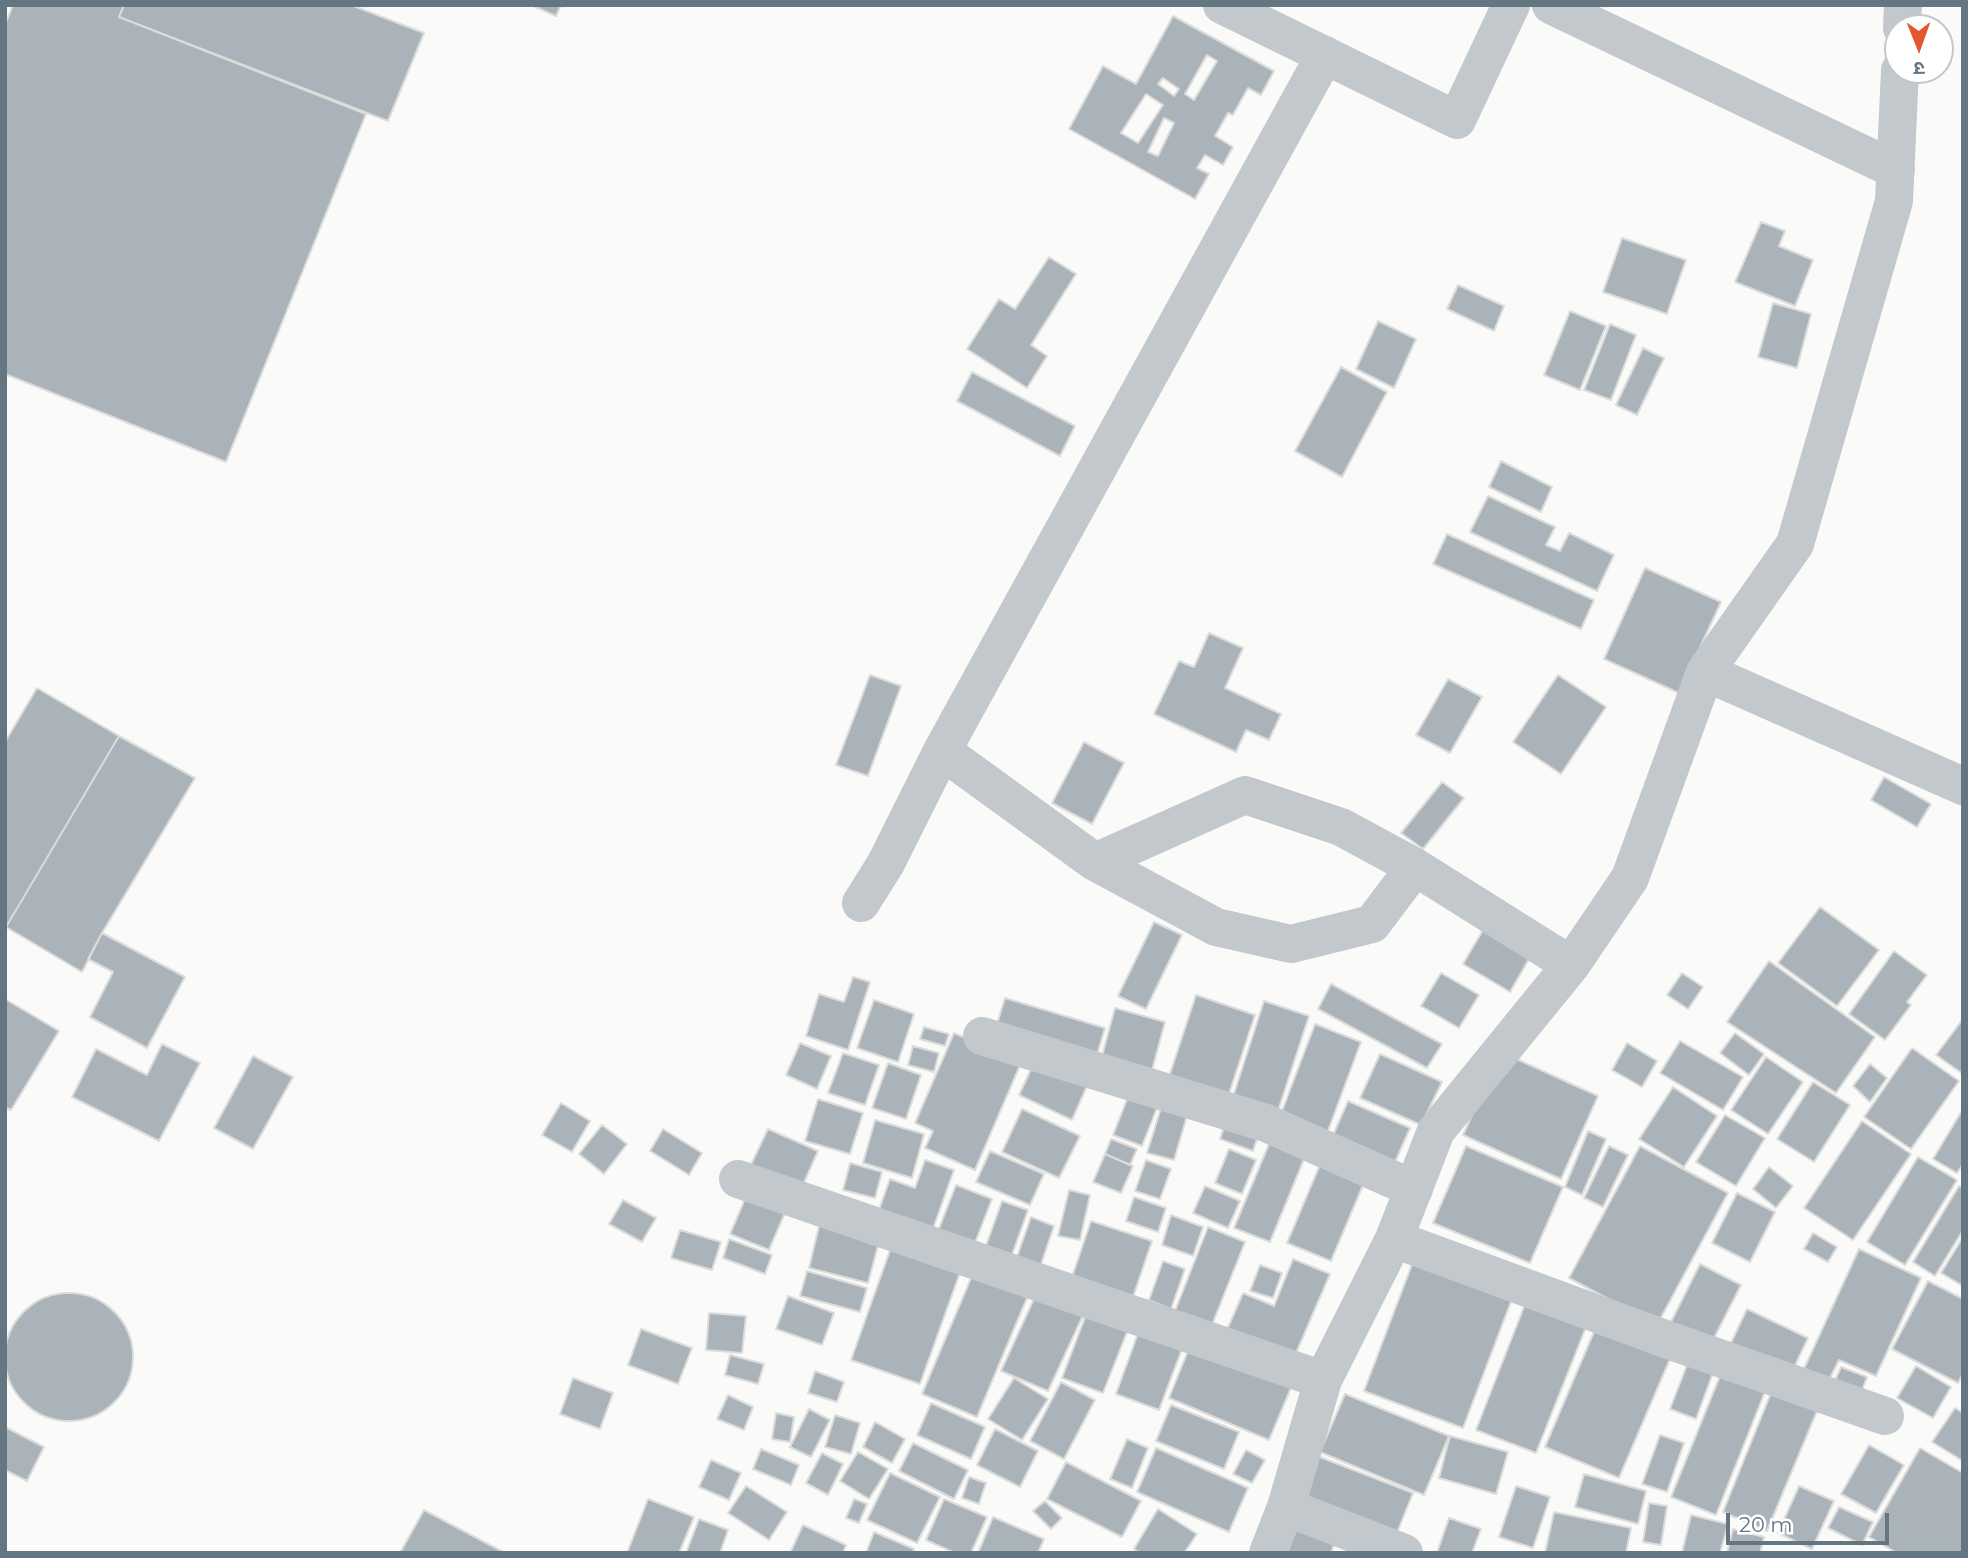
<!DOCTYPE html>
<meta charset="utf-8">
<style>
body{margin:0}
#map{position:relative;width:1968px;height:1558px;overflow:hidden;background:#fafaf8;font-family:Montserrat,"Noto Sans Devanagari",sans-serif}
canvas{display:block}
.frame{position:absolute;inset:0;border:7px solid #657683;pointer-events:none}
.north{position:absolute;left:1884px;top:14px;width:70px;height:70px;box-sizing:border-box;background:#fff;border:2px solid #c1c8cd;border-radius:50%;rotate:179deg;font-size:19px;font-weight:700;line-height:28px;text-align:center;color:#657683}
.north::after{content:'';display:block;margin:auto;width:24px;height:32px;background:#e4572e;clip-path:polygon(50% 0,100% 100%,50% 72%,0 100%)}
.scale{position:absolute;left:1726px;top:1513px;width:163px;height:32px;box-sizing:border-box;border:4px solid #657683;border-top:0;padding-left:9px;font-size:21px;line-height:24px;white-space:nowrap;color:#657683;-webkit-text-stroke:5px #fff;paint-order:stroke}
</style>
<div id="map">
<canvas width="1968" height="1558"></canvas>
<div class="frame"></div>
<div class="north">उ</div>
<div class="scale">20 m</div>
</div>
<script>
const context = document.querySelector('canvas').getContext('2d');
context.lineJoin = 'round';
function fillPath(path, color) { context.fillStyle = color; context.fill(path, 'evenodd'); }
function trace(path, color, width, dash) { context.strokeStyle = color; context.lineWidth = width; context.lineCap = dash ? 'butt' : 'round'; context.setLineDash(dash || []); context.stroke(path); }
const building = new Path2D(`
 M13,5H124L119,17L366,114L226,462L5,374V25Z
 M124,5H351L424,33L388,121L119,17Z
 M531,5H561L556,16Z
 M1173,16L1274,71L1261,95L1248,88L1233,115L1228,113L1215,136L1233,147L1223,165L1205,155L1197,168L1209,174L1195,199L1069,129L1103,66L1136,84ZM1207,55L1217,61L1194,100L1185,94ZM1163,78L1179,89L1174,96L1158,84ZM1146,94L1163,105L1138,143L1121,133ZM1164,118L1174,123L1158,156L1148,152Z
 M1761,222L1785,231L1779,246L1813,260L1795,306L1735,282Z
 M1622,238L1686,260L1667,314L1603,292Z
 M1049,257L1076,274L1031,345L1047,356L1027,388L967,349L999,299L1015,309Z
 M1458,285L1504,306L1494,331L1447,309Z
 M1773,303L1811,314L1797,368L1758,357Z
 M1570,311L1606,326L1580,390L1544,375Z
 M1378,321L1416,339L1394,388L1356,369Z
 M1610,324L1636,335L1611,400L1584,390Z
 M1643,348L1664,358L1637,415L1616,405Z
 M1341,367L1387,392L1342,477L1295,451Z
 M972,372L1075,426L1060,456L957,401Z
 M1501,461L1552,487L1541,512L1489,487Z
 M1488,496L1555,527L1546,545L1560,551L1569,533L1614,555L1597,591L1470,532Z
 M1447,534L1594,600L1581,629L1433,564Z
 M1645,568L1721,602L1679,693L1604,659Z
 M1209,633L1243,648L1225,688L1281,714L1269,740L1246,730L1236,752L1154,714L1179,661L1194,667Z
 M870,675L901,686L868,776L836,765Z
 M1558,675L1606,707L1561,774L1513,742Z
 M1448,679L1482,697L1450,753L1416,735Z
 M37,688L119,736L6,927L5,742Z
 M119,736L195,778L102,933L82,972L6,927Z
 M1084,742L1124,763L1092,824L1052,803Z
 M1884,777L1931,804L1917,827L1871,800Z
 M1442,782L1464,798L1423,849L1401,833Z
 M1820,907L1879,950L1837,1006L1778,963Z
 M1154,922L1182,935L1146,1009L1118,996Z
 M1486,925L1533,952L1510,992L1463,964Z
 M102,933L185,977L147,1048L90,1017L113,972L88,959Z
 M1894,951L1927,975L1907,1002L1911,1005L1885,1040L1849,1014Z
 M1769,961L1875,1037L1836,1093L1727,1022Z
 M1441,973L1479,995L1459,1028L1421,1006Z
 M1682,973L1703,987L1688,1009L1667,995Z
 M853,977L870,982L848,1050L806,1036L819,994L844,1002Z
 M1331,984L1442,1044L1427,1068L1318,1009Z
 M1196,995L1255,1015L1221,1118L1162,1098Z
 M1005,998L1105,1028L1090,1078L990,1047Z
 M5,999L59,1031L11,1110L5,1107Z
 M874,1000L914,1014L898,1062L857,1048Z
 M1264,1001L1309,1016L1276,1117L1231,1103Z
 M1115,1008L1165,1022L1145,1096L1095,1082Z
 M1963,1019V1074L1936,1055Z
 M1315,1024L1361,1042L1326,1136L1279,1119Z
 M924,1027L949,1034L945,1046L920,1039Z
 M954,1033L1021,1063L975,1170L925,1148L933,1131L915,1123Z
 M1735,1033L1764,1054L1749,1075L1720,1053Z
 M1680,1041L1743,1077L1723,1110L1660,1073Z
 M800,1043L831,1056L817,1089L786,1075Z
 M1627,1043L1657,1061L1642,1087L1612,1070Z
 M162,1044L200,1063L159,1141L72,1097L96,1049L147,1075Z
 M913,1046L939,1053L934,1072L908,1065Z
 M1912,1048L1959,1081L1911,1149L1864,1117Z
 M1501,1052L1598,1096L1561,1179L1463,1135Z
 M843,1053L879,1065L865,1105L828,1093Z
 M1380,1054L1442,1082L1421,1125L1360,1098Z
 M253,1056L293,1077L253,1149L214,1128Z
 M1766,1057L1803,1082L1768,1134L1731,1110Z
 M888,1063L921,1075L906,1119L872,1108Z
 M1034,1063L1087,1086L1072,1120L1019,1095Z
 M1870,1064L1887,1078L1870,1102L1853,1086Z
 M1813,1082L1850,1105L1814,1162L1777,1139Z
 M1673,1087L1717,1116L1684,1167L1639,1139Z
 M1128,1097L1157,1108L1142,1146L1113,1135Z
 M818,1099L863,1113L850,1154L805,1141Z
 M1348,1101L1410,1128L1392,1169L1330,1142Z
 M561,1103L590,1121L572,1152L542,1135Z
 M1161,1108L1187,1116L1174,1160L1147,1153Z
 M1022,1109L1080,1136L1059,1178L1002,1152Z
 M1963,1109V1164L1957,1173L1933,1159Z
 M1725,1115L1765,1138L1736,1186L1696,1162Z
 M1227,1118L1260,1130L1253,1151L1220,1139Z
 M875,1120L924,1134L912,1178L863,1163Z
 M1862,1121L1911,1154L1853,1240L1804,1208Z
 M602,1125L627,1144L604,1174L579,1154Z
 M663,1129L702,1153L689,1175L650,1151Z
 M768,1129L818,1151L798,1196L747,1173Z
 M1588,1131L1606,1139L1582,1195L1565,1187Z
 M1274,1132L1309,1147L1270,1242L1234,1228Z
 M1111,1139L1137,1149L1130,1165L1105,1154Z
 M1466,1146L1563,1187L1530,1263L1433,1223Z
 M1609,1146L1628,1155L1603,1207L1584,1198Z
 M1640,1146L1728,1193L1657,1325L1569,1278Z
 M1229,1149L1256,1160L1242,1194L1215,1183Z
 M990,1151L1044,1174L1030,1205L976,1182Z
 M1105,1154L1133,1166L1121,1193L1093,1182Z
 M1918,1157L1957,1180L1905,1265L1867,1242Z
 M925,1160L954,1170L930,1237L876,1218L890,1179L915,1188Z
 M1146,1160L1171,1169L1160,1199L1135,1191Z
 M1322,1160L1366,1178L1331,1261L1287,1243Z
 M850,1163L882,1172L875,1198L843,1190Z
 M1769,1167L1793,1186L1776,1208L1753,1189Z
 M956,1185L992,1199L971,1253L935,1239Z
 M1205,1186L1240,1201L1228,1228L1193,1213Z
 M1959,1186L1963,1188V1230L1935,1276L1913,1262Z
 M1069,1190L1090,1195L1080,1240L1058,1236Z
 M748,1192L787,1208L769,1250L730,1234Z
 M1737,1193L1775,1212L1750,1262L1712,1243Z
 M1134,1197L1166,1208L1158,1232L1126,1221Z
 M623,1200L656,1218L642,1242L609,1224Z
 M1002,1201L1028,1210L1008,1266L982,1257Z
 M1171,1215L1203,1227L1193,1256L1162,1245Z
 M1031,1217L1054,1226L1037,1276L1013,1268Z
 M1091,1221L1152,1241L1130,1306L1069,1286Z
 M820,1222L880,1238L868,1283L809,1268Z
 M1208,1227L1245,1242L1210,1330L1173,1316Z
 M680,1230L721,1242L712,1270L671,1258Z
 M1813,1233L1837,1247L1828,1262L1804,1249Z
 M1963,1237V1286L1941,1273Z
 M729,1239L772,1255L765,1274L723,1258Z
 M893,1242L962,1267L920,1384L851,1360Z
 M1859,1249L1921,1278L1876,1376L1839,1360L1828,1382L1803,1371Z
 M1416,1254L1515,1291L1463,1428L1364,1391Z
 M1293,1259L1330,1274L1290,1367L1223,1339L1243,1293L1274,1306Z
 M1163,1261L1185,1269L1171,1309L1149,1300Z
 M977,1264L1032,1286L977,1417L922,1394Z
 M1700,1264L1741,1285L1711,1344L1670,1324Z
 M1260,1265L1282,1273L1273,1298L1250,1291Z
 M807,1271L867,1288L860,1312L800,1296Z
 M1928,1281L1963,1299V1373L1958,1383L1892,1349Z
 M1039,1288L1086,1309L1048,1391L1001,1371Z
 M5 1357a64 64 0 1 1 128 0a64 64 0 1 1-128 0Z
 M1529,1294L1590,1317L1536,1453L1476,1430Z
 M788,1296L834,1313L822,1345L776,1329Z
 M1089,1307L1131,1322L1103,1393L1062,1378Z
 M1747,1309L1808,1338L1790,1376L1729,1347Z
 M709,1313L746,1316L742,1353L706,1350Z
 M1599,1320L1673,1352L1619,1478L1545,1447Z
 M1141,1325L1185,1341L1159,1410L1116,1394Z
 M641,1329L692,1348L678,1384L628,1365Z
 M1192,1341L1293,1383L1269,1440L1169,1398Z
 M730,1355L764,1364L758,1384L725,1375Z
 M1689,1360L1714,1370L1696,1419L1670,1409Z
 M1916,1366L1951,1387L1933,1418L1897,1398Z
 M1841,1367L1867,1377L1857,1404L1830,1392Z
 M815,1371L844,1382L837,1402L808,1393Z
 M1722,1371L1766,1389L1716,1515L1671,1497Z
 M573,1378L613,1393L600,1429L560,1414Z
 M1014,1378L1048,1399L1022,1440L988,1419Z
 M1061,1382L1095,1400L1064,1459L1030,1441Z
 M1771,1393L1817,1411L1767,1531L1723,1512Z
 M1345,1394L1449,1436L1424,1495L1320,1452Z
 M728,1395L753,1407L744,1430L717,1419Z
 M931,1403L985,1427L971,1459L917,1435Z
 M1171,1405L1239,1432L1224,1469L1156,1441Z
 M1955,1408L1963,1413V1461L1932,1442Z
 M809,1409L830,1420L811,1457L790,1447Z
 M776,1413L794,1417L790,1442L772,1439Z
 M835,1415L860,1423L851,1454L825,1447Z
 M875,1422L905,1439L892,1463L863,1447Z
 M5,1427L44,1447L27,1481L5,1470Z
 M995,1429L1038,1451L1020,1487L977,1465Z
 M1660,1435L1684,1443L1667,1492L1642,1484Z
 M1450,1436L1508,1452L1496,1494L1439,1478Z
 M1127,1439L1148,1448L1132,1488L1110,1479Z
 M913,1443L968,1470L954,1499L899,1471Z
 M1869,1445L1904,1465L1876,1513L1841,1494Z
 M1156,1448L1248,1488L1229,1532L1137,1492Z
 M1920,1448L1963,1473V1553H1897L1869,1537Z
 M761,1449L799,1465L791,1485L753,1469Z
 M1246,1450L1265,1460L1252,1483L1233,1474Z
 M858,1452L888,1469L869,1499L840,1481Z
 M822,1453L843,1464L828,1495L806,1483Z
 M1312,1454L1413,1493L1392,1545L1292,1505Z
 M711,1460L741,1473L729,1500L699,1487Z
 M1066,1462L1141,1501L1122,1537L1047,1499Z
 M890,1473L940,1497L917,1543L867,1520Z
 M1584,1474L1646,1491L1638,1524L1575,1507Z
 M969,1477L986,1483L979,1504L962,1498Z
 M746,1486L787,1512L769,1540L728,1513Z
 M1516,1486L1550,1497L1533,1548L1499,1537Z
 M1799,1486L1834,1501L1812,1549L1778,1533Z
 M648,1499L694,1517L679,1553H627Z
 M854,1499L867,1504L859,1523L846,1518Z
 M944,1499L987,1517L971,1553H955L926,1540Z
 M1045,1501L1062,1518L1051,1529L1033,1511Z
 M1649,1503L1667,1506L1661,1545L1643,1542Z
 M1839,1507L1873,1522L1862,1545L1828,1528Z
 M1158,1509L1197,1534L1184,1553H1140L1134,1549Z
 M424,1510L505,1553H400Z
 M1554,1512L1631,1528L1626,1553H1545Z
 M1691,1515L1728,1524L1720,1553H1682Z
 M1287,1516L1337,1536L1331,1553H1273Z
 M993,1517L1044,1539L1038,1553H978Z
 M1449,1518L1481,1529L1472,1553H1437Z
 M699,1519L728,1530L720,1553H686Z
 M803,1525L846,1545L843,1553H790Z
 M1733,1529L1764,1537L1760,1553H1727Z
 M874,1532L914,1549L913,1553H866Z`);
const street = new Path2D(`
 M1222,5L1457,120L1511,5
 M1551,5L1896,170
 M1902,28L1903,5
 M1705,672L1963,786
 M942,751L1095,862L1216,927L1291,944L1372,924L1415,867
 M1095,862L1245,795L1341,827L1415,867L1571,965
 M861,903L886,863L942,751L1325,55
 M982,1036L1266,1123L1414,1189
 M738,1179L1323,1380
 M1394,1239L1668,1340L1885,1416
 M1286,1507L1404,1553
 M1268,1553L1286,1507L1323,1380L1394,1239L1436,1131L1571,965L1630,878L1705,672L1795,544L1894,201L1900,70`);
fillPath(building, '#aab3b9');
trace(building, '#dcdcda', 2);
trace(street, '#c3c8cc', 38);
</script>
